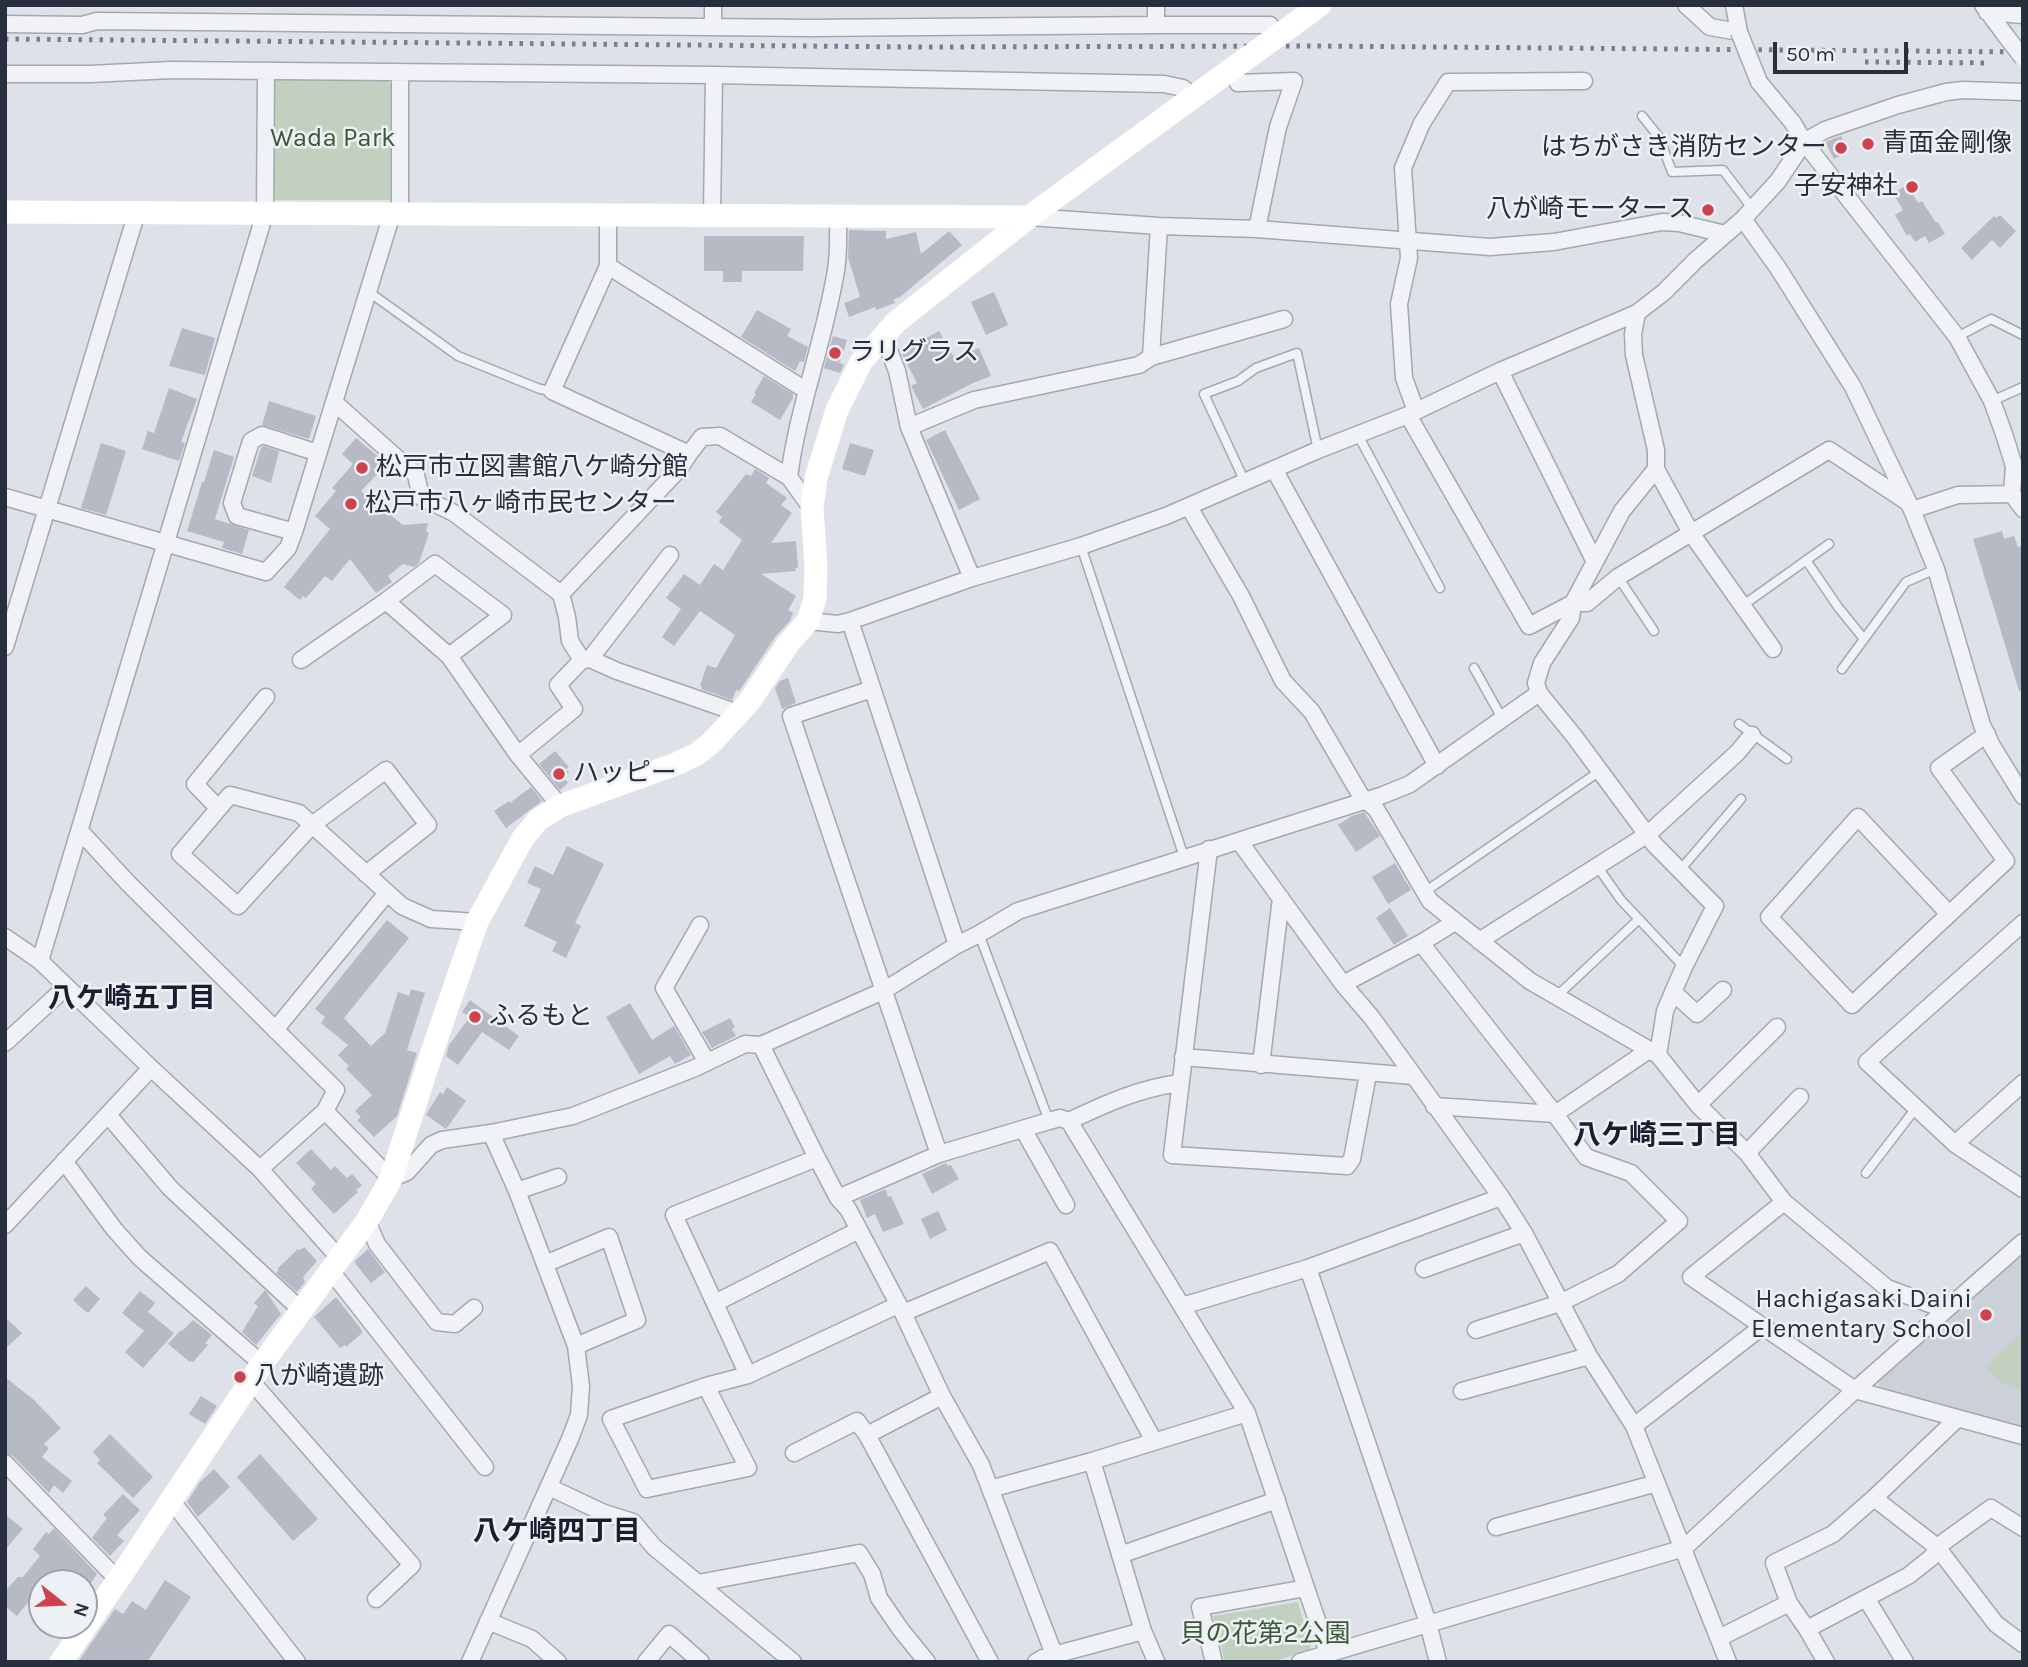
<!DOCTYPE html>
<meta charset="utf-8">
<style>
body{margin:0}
#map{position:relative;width:2028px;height:1667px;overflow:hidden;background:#dee1e7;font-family:Karla,sans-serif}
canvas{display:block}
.frame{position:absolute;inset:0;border:7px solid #272e3e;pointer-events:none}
.north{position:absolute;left:28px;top:1569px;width:70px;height:70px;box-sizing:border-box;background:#edf0f5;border:2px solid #9ea2ac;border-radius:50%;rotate:108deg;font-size:19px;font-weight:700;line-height:28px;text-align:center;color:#272e3e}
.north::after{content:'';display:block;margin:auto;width:24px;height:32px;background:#cd424d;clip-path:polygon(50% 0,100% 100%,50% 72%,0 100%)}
.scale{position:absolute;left:1773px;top:42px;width:135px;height:32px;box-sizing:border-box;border:4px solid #272e3e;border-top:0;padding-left:9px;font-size:21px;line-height:24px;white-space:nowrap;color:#272e3e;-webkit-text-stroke:5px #edf0f5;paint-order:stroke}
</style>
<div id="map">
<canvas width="2028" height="1667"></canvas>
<div class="frame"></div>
<div class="north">N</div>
<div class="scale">50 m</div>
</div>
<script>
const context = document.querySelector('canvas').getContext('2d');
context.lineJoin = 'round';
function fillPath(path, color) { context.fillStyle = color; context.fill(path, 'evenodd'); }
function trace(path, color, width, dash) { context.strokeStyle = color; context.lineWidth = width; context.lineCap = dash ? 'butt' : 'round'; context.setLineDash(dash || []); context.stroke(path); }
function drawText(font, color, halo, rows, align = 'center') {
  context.font = font + ' Karla,"Noto Sans JP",sans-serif'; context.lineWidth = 5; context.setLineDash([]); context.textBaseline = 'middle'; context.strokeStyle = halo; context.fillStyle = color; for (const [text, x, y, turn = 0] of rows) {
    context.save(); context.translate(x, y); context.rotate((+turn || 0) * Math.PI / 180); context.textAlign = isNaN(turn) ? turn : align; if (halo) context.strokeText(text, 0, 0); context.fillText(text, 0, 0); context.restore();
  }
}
const built = new Path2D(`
 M2023,1249V1429L1882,1389L1877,1381Z`);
const green = new Path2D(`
 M277,77L386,79L394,88L392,200H272V87Z
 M2023,1331V1390L1999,1382L1986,1366Z
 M1298,1602L1311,1649L1273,1662H1225L1213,1616Z`);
const building = new Path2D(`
 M1841,136L1849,152L1834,159L1825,142Z
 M1907,185L1918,203L1922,201L1936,223L1938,222L1945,234L1929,243L1925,236L1915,242L1910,234L1907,236L1895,215L1903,210L1893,193Z
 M2000,215L2016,231L2000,248L1992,240L1972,260L1961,248L1994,216L1996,218Z
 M849,230L886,231V239L916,232L921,254L949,231L962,245L900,297L894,299L895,303L876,310L875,307L849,317L844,303L860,297L848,257Z
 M704,236H804L803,271H742V282H723V271H704Z
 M994,292L1008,325L986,335L971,302Z
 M757,310L791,329L787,336L808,347L804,362L800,361L795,371L741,337Z
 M182,328L215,338L205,375L169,366Z
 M939,331L955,359L979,348L991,376L973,383L923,409L911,386L917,383L901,352Z
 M833,336L847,340L840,362L834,360L844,365L840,373L824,368Z
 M764,376L793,394V398L780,420L751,402L756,394L754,393Z
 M169,388L197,399L181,442L185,443L179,461L142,449L148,431L154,433Z
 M269,401L316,416L309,439L262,425Z
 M945,430L980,499L959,510L926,440Z
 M356,438L387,464L361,491L403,525L428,523L426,532L429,533L419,563L414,567L403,564L388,576L392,582L376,593L350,559L332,581L325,576L306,598L303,596L300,600L284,587L330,529L315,516L336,491L332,488L353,464L342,454Z
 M101,443L126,451L106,515L81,508Z
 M850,443L874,450L865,476L842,469Z
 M263,446L279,451L271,483L252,476L261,448Z
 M214,450L234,457L215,519L249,530L242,554L222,548L224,542L187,531L202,482H204Z
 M755,469L769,478L766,483L787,498L781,505L792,513L771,543L796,541L798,568H795L796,571L761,574L796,596L788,610L793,613L790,621L776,636L739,691L736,690L732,700L701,689L702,687L700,686L707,665L716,668L735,635L700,611L674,646L662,637L681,609L666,598L684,574L700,585L714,564L723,570L742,540L719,522L722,517L716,512L746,474L751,476Z
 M2002,531L2004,539L2014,536L2018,547L2023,546V691H2019L1973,539Z
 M788,678L796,703L782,709L775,688L780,681Z
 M555,751L569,767L566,769L569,773L563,777L568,783L560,790L539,764Z
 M531,787L542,801L506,828L494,811L509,801L510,803Z
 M1364,812L1380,836L1356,852L1338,825L1352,816Z
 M567,846L604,864L575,923L581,926L566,958L552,951L557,942L524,926L541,889L527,883L535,866L553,875Z
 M1395,863L1411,890L1388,904L1372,877Z
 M1390,908L1408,936L1394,945L1376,918Z
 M387,920L409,938L344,1018L371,1046L385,1033L398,992L409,996L411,989L425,993L407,1050L417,1053L397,1116L374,1137L357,1120L361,1117L355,1111L372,1095L346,1069L349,1066L338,1055L348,1045L321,1023L325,1017L315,1009Z
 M470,1000L519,1036L509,1050L482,1032L458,1065L446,1056L449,1045L470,1017L462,1012Z
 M630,1003L652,1040L674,1026L691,1055L675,1064L670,1056L639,1074L606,1017Z
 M730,1018L735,1027L732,1029L736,1036L712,1048L702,1032Z
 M447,1087L466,1101L446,1129L426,1115L440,1092L443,1094Z
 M311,1149L331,1170L335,1166L347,1178L352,1174L362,1185L356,1190L358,1192L334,1214L311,1189L316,1184L296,1163Z
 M946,1163L948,1166L951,1165L959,1179L932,1194L922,1174Z
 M883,1190H886L888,1197L891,1196L904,1224L883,1232L875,1214L867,1218L860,1200Z
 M938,1211L947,1230L930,1239L921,1219Z
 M304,1247L317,1261L303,1277L305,1282L297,1292L276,1273L279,1270L277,1269L298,1249L300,1250Z
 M368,1249L385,1272L371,1283L354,1262Z
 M86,1286L100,1299L89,1312H86L73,1300Z
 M265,1290L281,1314L256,1345L242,1332L258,1306L254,1303Z
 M140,1291L155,1303L148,1312L174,1333L143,1368L125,1352L144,1331L122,1313Z
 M336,1297L361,1329L362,1333L346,1347L345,1345L340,1348L314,1317Z
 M5,1317L22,1333L5,1349Z
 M193,1320L212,1335L205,1343L208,1345L193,1362L192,1361L190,1362L168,1344L181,1330L182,1331Z
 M5,1377L34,1400L61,1428L44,1444L49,1448L42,1457L72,1481L63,1493L54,1485L49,1493L13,1456L5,1453Z
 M201,1396L217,1406L205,1424L189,1414Z
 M110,1434L153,1477L133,1498L97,1463L100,1460L93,1452Z
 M260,1454L318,1519L293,1541L237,1477Z
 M214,1469L230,1487L198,1517L187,1502L200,1482Z
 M123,1494L140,1510L117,1535L124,1541L110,1556L92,1538L107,1518L103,1515Z
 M5,1514L23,1529L5,1550Z
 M54,1528L97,1574L91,1583H42V1601L35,1594L17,1616L5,1606V1591L18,1577H23L40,1556L33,1549L46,1532L49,1534Z
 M165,1580L191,1597L147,1662H78L115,1609L123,1614L132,1601L146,1610Z`);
const lane = new Path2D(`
 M1642,116L1659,137L1672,172L1723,170L1752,208
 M369,292L458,356L540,389L552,391
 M1957,337L1991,319L2023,335
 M1992,401L2023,387
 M1358,435L1440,588
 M1245,482L1204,394L1238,381L1256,368L1297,353L1318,450
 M1081,546L1184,857
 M1806,560L1838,607L1864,639
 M1618,577L1654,631
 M1742,606L1829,544
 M1474,668L1503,720
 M1842,669L1906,582L1936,569
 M1739,724L1787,759
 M1597,866L1621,900L1684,967
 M1680,870L1741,799
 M1426,891L1600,771
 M979,934L1049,1121
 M1557,996L1639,919
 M1866,1173L1916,1108`);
const street = new Path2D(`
 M713,5V26
 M1156,5V25H1270L1277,36
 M1686,5L1710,27L1739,32L1734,5
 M1983,5L2006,36
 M1987,12L2023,15
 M5,24L82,25L97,21L810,28L1156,25
 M1230,70L1238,83L1294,81L1278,127L1257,229
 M5,74H90L171,70L714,75
 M1759,82L1793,123L1804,142L1825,130L1898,105L1946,92L1963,90L2023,92
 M400,214V72
 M608,214V266L807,391
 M712,215L714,75L1164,84L1183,88L1193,97
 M1029,217L1159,226L1257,229L1490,247L1554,242L1662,222L1679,223L1725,234
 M1743,219L1778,268L1853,387L1877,437L1912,510L1936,569L1982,725L1992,746L2023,796
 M608,266L552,391L689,454L702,437L720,436L789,477
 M883,335L897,371L909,427L972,578
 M1151,357L1159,226
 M1500,371L1594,560
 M335,403L416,475L421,497L454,513L561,594L567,617L570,641L582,660L590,659L617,671L738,713
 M1416,411L1404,378L1399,304L1409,258L1403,168L1422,123L1448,82L1584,81
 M1408,415L1529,626L1573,603H1587L1618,577L1829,450L1906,501
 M909,427L974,400L1139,365L1151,357L1284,319
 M1274,469L1437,766
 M1656,469L1622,511L1573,603L1571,618L1542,663L1536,683L1539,693L1574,736L1654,844L1715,906L1684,967L1665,1011L1658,1055
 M5,497L266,572L288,548L294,532L392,214
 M1189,507L1241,596L1283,681L1312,712L1361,796L1376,809L1430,901L1530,981L1658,1055L1698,1105L1747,1153L1784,1202L1887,1288L1946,1310
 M812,509L789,477C798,406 825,340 836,270C839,253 838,234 838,216
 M1912,510L1958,495L2012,494L2023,509
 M294,532L237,516L232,503L251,441L262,435L318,453
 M561,594L679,469L689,454
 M386,601L449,656L518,755L560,806
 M808,621L838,624L850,621L972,578L1081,546L1166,516L1318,450L1408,415L1500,371L1637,313
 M5,647L137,212
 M1773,649L1691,533L1656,469V450L1634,355L1633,334L1637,313L1664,292L1696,260L1743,219L1778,181L1804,142L1957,337L1992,401L2004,434L2014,466L2012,494
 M590,659L670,555
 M301,660L386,601L435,564L503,615L449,656
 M872,689L791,716L939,1154
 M518,755L574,709L558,685L582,660
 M218,808L195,784L266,697
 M80,831L128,883L336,1090L325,1111L260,1169
 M1239,841L1343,984L1372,1018L1414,1076L1501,1197L1524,1233L1589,1356L1634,1426L1728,1662
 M1209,849L1172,1155L1347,1166L1352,1159L1368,1074
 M366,874L428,825L386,770L312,825L238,906L180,854L230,795L299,813L402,906L431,919L477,922
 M1949,914L1858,817L1769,917L1852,1005L2006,861L1939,768L1987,734
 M2023,923L1867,1062L1955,1144L2023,1189
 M700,925L664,988L707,1062
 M5,937L40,961L151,1068L260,1169L340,1259
 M1479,941L1648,834L1737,753L1752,735
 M1421,943L1555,1114L1586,1157L1631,1173L1679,1221L1618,1274L1560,1303L1476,1330
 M957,945L979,934L1018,911L1383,795L1410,784L1539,693
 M40,961L265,213L266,71
 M1343,984L1421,943L1455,922
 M1673,992L1697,1014L1723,990
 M275,1030L387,893
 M5,1043L66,987
 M761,1045L817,1158L838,1198L848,1209L903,1313L942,1396L981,1465L1057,1662
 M1183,1057L1414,1076
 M1261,1065L1281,898
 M1698,1105L1777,1027
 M1434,1106L1555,1114L1649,1050
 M325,1111L391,1179L407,1172L431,1145L442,1140L491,1133L573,1116L695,1068L745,1044L761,1045L883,991L957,945L850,621
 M108,1115L170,1188L302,1311
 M1069,1121L1247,1413L1328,1653
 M1023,1129L1066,1205
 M1955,1144L2023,1083
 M1747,1153L1800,1097
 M64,1161L114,1229L140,1258L262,1364
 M517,1191L558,1177
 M838,1198L939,1154L1049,1121L1060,1118L1069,1121C1105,1104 1140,1088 1180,1083
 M1784,1202L1691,1277L1855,1390L2023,1436
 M367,1221L377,1244L437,1322L455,1324L474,1308
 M5,1225L151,1068
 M545,1264L609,1237L637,1320L576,1346
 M1308,1268L1428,1623L1438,1662
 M1424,1269L1524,1233
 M331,1271L485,1467
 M715,1303L859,1230
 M1182,1306L1308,1268L1501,1197
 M903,1313L1050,1251L1154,1441
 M748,1375L674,1215L817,1158
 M251,1381L412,1565L376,1599
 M706,1386L748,1468L647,1489L611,1419L706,1386L748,1375L898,1305
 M1462,1391L1589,1356
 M1634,1426L1763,1326
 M867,1435L942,1396
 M794,1453L857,1421L867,1435L990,1662
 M1092,1461L1143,1631L1156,1661
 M5,1463L118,1580
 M549,1487L604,1513L633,1522L654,1547L793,1662
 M990,1489L1092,1461L1247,1413
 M1874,1498L1937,1547L1996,1624L2023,1644
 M171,1500L297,1662
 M1496,1527L1657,1483
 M1120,1555L1277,1500
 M698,1583L859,1553L872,1574L879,1598L901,1630L927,1662
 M1866,1598L1905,1662
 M1789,1603L1807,1629L1826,1662
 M488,1621L532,1639L558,1662
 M1807,1629L1908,1576L1932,1557L1937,1547L1991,1508L2023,1528
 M1719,1638L1789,1603L1774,1563L1833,1534L1874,1498L1958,1418
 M470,1662L570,1439L579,1415L581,1386L576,1346L517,1191L491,1133
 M646,1662L669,1634L701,1662
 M1036,1662L1043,1658L1143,1631
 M1214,1662L1200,1607L1306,1588
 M1300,1662L1684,1548L1855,1390L2023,1242`);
const secondary = new Path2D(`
 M1293,25L1320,5
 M5,212L1029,217
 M61,1662L118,1580L262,1364L367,1221L391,1179L432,1052L477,922L523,838L538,820L560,806L676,764L697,754L711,743L749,702L788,644L808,621L815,598L816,565L812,509L816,478L837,410L861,362L896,322L1029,217L1218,79`);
const rail = new Path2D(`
 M5,39L915,47L1316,46L2023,52
 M1865,62L1991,63`);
const streetBridge = new Path2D(`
 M1739,32L1759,82
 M2006,36L2023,58`);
const secondaryBridge = new Path2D(`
 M1218,79L1293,25`);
const markers = [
 [1868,144,7,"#cd424d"],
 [1841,148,7,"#cd424d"],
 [1912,187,7,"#cd424d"],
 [1708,210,7,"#cd424d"],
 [835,353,7,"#cd424d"],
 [362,468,7,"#cd424d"],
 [351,504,7,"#cd424d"],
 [559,774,7,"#cd424d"],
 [475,1017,7,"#cd424d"],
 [1986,1315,7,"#cd424d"],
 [240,1377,7,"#cd424d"]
];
const parkNames = [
 ["Wada Park",333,139],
 ["貝の花第2公園",1265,1635]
];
const poiNames = [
 ["青面金剛像",1882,144],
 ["はちがさき消防センター",1827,148,"right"],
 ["子安神社",1898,187,"right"],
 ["八が崎モータース",1694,210,"right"],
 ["ラリグラス",849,353],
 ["松戸市立図書館八ケ崎分館",376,468],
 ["松戸市八ヶ崎市民センター",365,504],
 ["ハッピー",573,774],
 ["ふるもと",489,1017],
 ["Hachigasaki Daini",1972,1300,"right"],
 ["Elementary School",1972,1330,"right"],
 ["八が崎遺跡",254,1377]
];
const neighbourhoodNames = [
 ["八ケ崎五丁目",132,999],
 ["八ケ崎三丁目",1657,1136],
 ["八ケ崎四丁目",557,1532]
];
fillPath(built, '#ccd0d9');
fillPath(green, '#c2d1bf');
fillPath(building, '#b5bac4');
trace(lane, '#a3a8b1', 11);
trace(street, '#a3a8b1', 19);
trace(lane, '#f0f2f6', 8);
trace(street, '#f0f2f6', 16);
trace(secondary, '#fff', 23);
trace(rail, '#777f91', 5, [3.5, 7]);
trace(streetBridge, '#a3a8b1', 19, []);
trace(streetBridge, '#f0f2f6', 16);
trace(secondaryBridge, '#fff', 23);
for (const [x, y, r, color] of markers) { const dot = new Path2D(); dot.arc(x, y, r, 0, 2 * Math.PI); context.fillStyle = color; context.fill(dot); trace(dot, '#edf0f5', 2.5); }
drawText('26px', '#395a35', '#edf0f5', parkNames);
drawText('26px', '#272e3e', '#edf0f5', poiNames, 'left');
drawText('bold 28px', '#1a1f2f', '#edf0f5', neighbourhoodNames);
</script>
